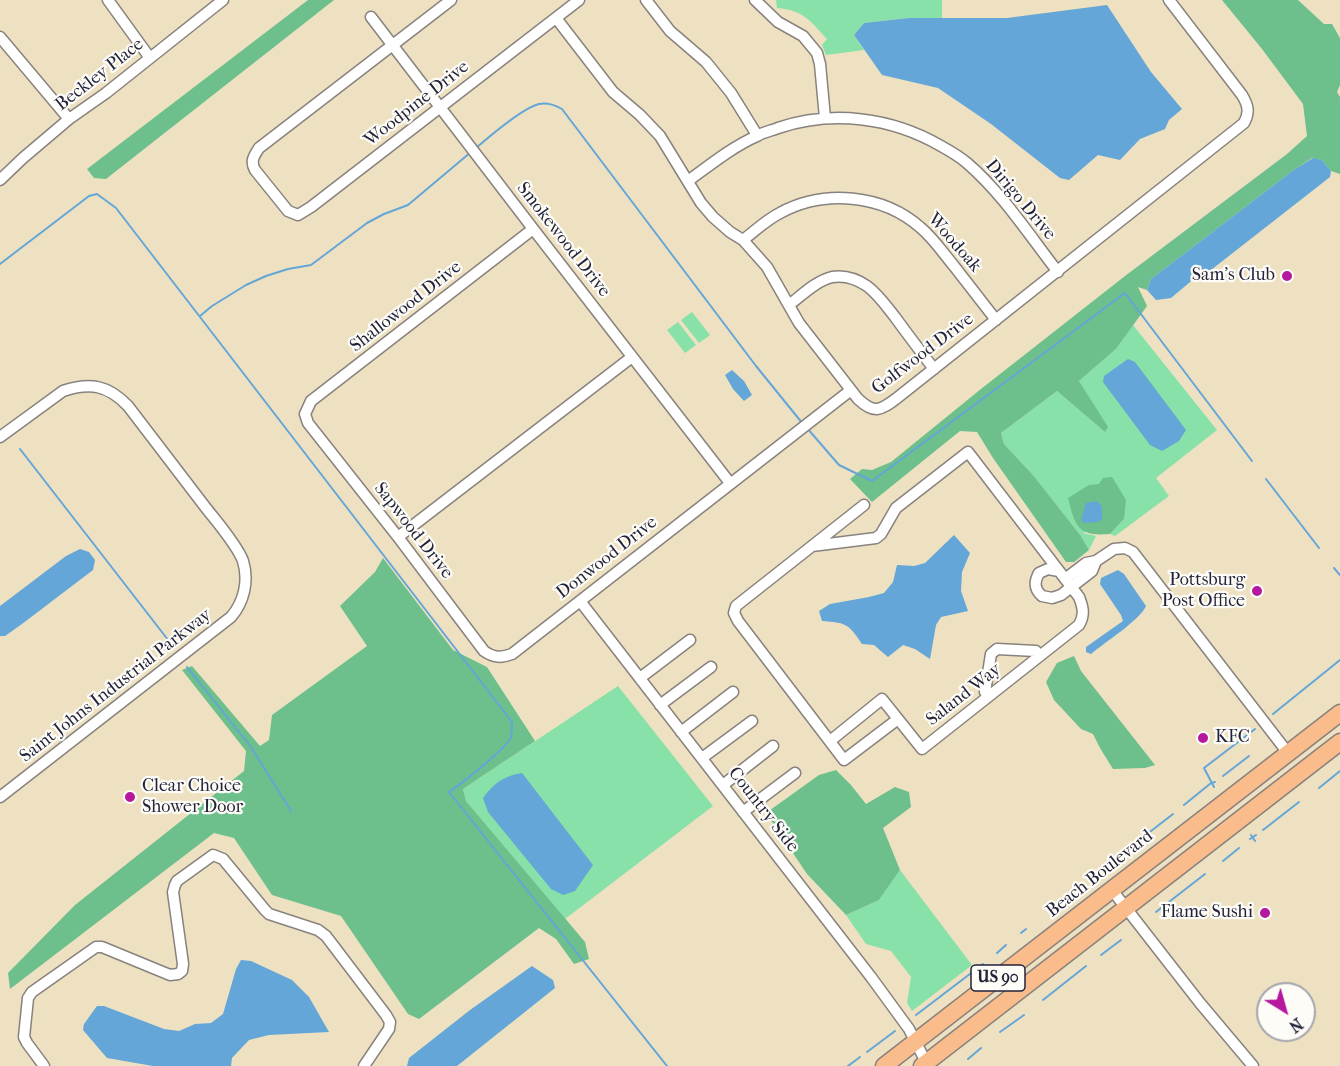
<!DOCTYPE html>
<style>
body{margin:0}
#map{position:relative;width:1340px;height:1066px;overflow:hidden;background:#eee1c2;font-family:"IM FELL French Canon",serif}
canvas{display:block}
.north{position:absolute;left:1256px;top:982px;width:60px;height:60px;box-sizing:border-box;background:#fdfcf7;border:2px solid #a5a5ac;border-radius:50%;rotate:143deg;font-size:16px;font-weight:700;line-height:24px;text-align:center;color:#22223b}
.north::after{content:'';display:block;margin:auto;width:21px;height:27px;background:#b5179e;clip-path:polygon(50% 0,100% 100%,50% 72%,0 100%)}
</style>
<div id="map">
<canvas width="1340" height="1066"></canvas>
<div class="north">N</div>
</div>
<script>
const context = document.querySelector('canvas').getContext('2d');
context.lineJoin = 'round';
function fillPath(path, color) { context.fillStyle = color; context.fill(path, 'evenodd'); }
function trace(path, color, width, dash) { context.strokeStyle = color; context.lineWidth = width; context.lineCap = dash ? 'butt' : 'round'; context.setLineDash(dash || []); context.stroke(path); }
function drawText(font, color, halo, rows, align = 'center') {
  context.font = font + ' "IM FELL French Canon",serif'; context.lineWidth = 4.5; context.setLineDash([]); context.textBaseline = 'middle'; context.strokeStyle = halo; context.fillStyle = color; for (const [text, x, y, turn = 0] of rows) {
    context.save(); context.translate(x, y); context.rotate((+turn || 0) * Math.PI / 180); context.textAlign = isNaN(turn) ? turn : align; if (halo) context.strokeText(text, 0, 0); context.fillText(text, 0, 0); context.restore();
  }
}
const green = new Path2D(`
 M776,0H942V18H909L864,23L854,35L864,50L826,55L822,45L827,39C810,21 804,10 777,8Z
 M692,312L710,335L699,343L681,320Z
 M678,322L696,345L685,353L667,330Z
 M1133,325L1217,430L1156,478L1169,496L1115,536L1110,534L1124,519L1083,533L1096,536L1089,550L1081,536L1033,475L1004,444L1001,433L1057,391L1105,432L1107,427L1079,381L1116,349Z
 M618,686L713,806L565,919L466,801L463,789Z
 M900,870L972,965L912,1011L907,1003L911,977L891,951L866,944L846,915L879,900Z`);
const forest = new Path2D(`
 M308,0H334L106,179L94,178L87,169Z
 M1222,0H1298L1324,24H1332L1340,38V85L1337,92L1340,97V174L1331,171L1322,160L1312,158L1295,169L1151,279L1147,290L1138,287L1147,306L1116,349L1079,381L1108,427L1105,432L1057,391L1001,433L1004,444L1033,475L1081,536L1089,550L1074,562H1066L993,458L977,432L960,431L872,502L850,479L862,469L872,470L891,462L981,389L1125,276L1287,154L1307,136L1303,104L1262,49Z
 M1112,477L1126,500L1124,519L1110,534C1078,537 1075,526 1068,498L1089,485L1099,484L1103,478Z
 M383,558L453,650L487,667L535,741L463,789L466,801L585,942L589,959L574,964L556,939L539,928L419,1019L408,1014L341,916L272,895L234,838L214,833L10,989L8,973L75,905L244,771L246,751L182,670L192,666L260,746L269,740L272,715L367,646L340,606L375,572Z
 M1074,656L1081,671L1155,765L1145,768L1113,769L1100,748L1093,734L1081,729L1054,700L1046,682L1057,663Z
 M836,770L851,785L866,804L895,787L909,792L911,807L883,828L900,870L879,900L846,915L807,874L766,813L819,775Z`);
const water = new Path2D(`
 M1107,5L1151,72L1182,109L1169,120L1165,129L1140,139L1120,160L1098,155L1069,180L1060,178L991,124L938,88L882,75L854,35L864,23L909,18H1007Z
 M1313,158L1322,160L1331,171L1330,177L1211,270L1202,272L1171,298L1156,300L1147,290L1151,279L1295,169Z
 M1128,359L1135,362L1186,430L1179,441L1162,451L1150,445L1103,382L1104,376Z
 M732,370L744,381L752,395L744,401L733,389L725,375Z
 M1097,501L1102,507V519L1098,522L1084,523L1081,520L1086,503Z
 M954,535L970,553L962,572L961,591L968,611L941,617L936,625L930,659L915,649L903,645L888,657L874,645L862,644C848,623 846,623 822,621L819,611L830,604L869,597L884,593L893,582L897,565L914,566L925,563Z
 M80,549L89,552L95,560L93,570L22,624L5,636H0V606L66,556Z
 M1118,570L1124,574L1146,606C1139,621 1105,642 1091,654L1086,652V647L1123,621L1121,615L1100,584L1101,578Z
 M522,773L593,865L575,891L563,895L551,889L488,812L483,798C494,783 504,776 522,773Z
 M241,960L251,961L292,980L309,997L329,1032L269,1035L249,1040L232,1058L231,1066H153L107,1058L83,1030L84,1024L97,1006H104L164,1029L179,1031L195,1024L211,1023L223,1014L236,969Z
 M532,966L553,980L555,988L457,1066H407L409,1058L470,1010Z`);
const stream = new Path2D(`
 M476,148C490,136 522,108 539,104C548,102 555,105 562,109L756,366L803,424
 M0,264L89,196L97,194L116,208L512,722C512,726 512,732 511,737C507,748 461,784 449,792L667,1066
 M200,316L212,306L246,285L266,276L288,269L311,265L367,223L384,214L408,205L471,152
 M807,428L839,465L872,481L1125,293L1252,461
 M20,449L172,645
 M1266,479L1319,548
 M1334,568L1340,575
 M187,667L251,747L291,811
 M1273,714L1340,660
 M1223,776L1249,756
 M1214,787L1204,768L1255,729
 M1319,788L1340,771
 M1184,805L1211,783L1215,782
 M1263,830L1299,802
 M1251,835L1255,841
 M1250,839L1256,835
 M1223,861L1239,848
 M1111,862L1173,814
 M1056,904L1075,889
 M1156,912L1205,874
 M1021,933L1026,929
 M997,953L1006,945
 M1101,955L1121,940
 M1043,1000L1086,966
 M916,1015L983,964
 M1000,1032L1024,1015
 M867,1052L895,1031
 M968,1059L981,1048
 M848,1066L860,1057`);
const minor = new Path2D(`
 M108,0L150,58
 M451,0L259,148C254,156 250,161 255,170L288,211L298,215L311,207L579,0
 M646,0L670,31L706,62L731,93L757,135
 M755,0L778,22L803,36L817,53L820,64L825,118
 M371,17L534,230L730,483
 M556,18L613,92L640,115L660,136L701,203L713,217L730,232L743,240L767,267L799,323L858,399C874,414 880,411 897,398L1244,123C1250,112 1248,105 1242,95L1169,0
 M0,37L69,119
 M0,180L23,158L69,119L106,93L223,0
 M688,181C710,165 732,147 757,136C763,132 771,131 778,128C832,110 891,117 941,146C950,151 959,156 967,163C1003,194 1029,235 1058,272
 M533,229L311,401L305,414L308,423L398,537L484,651C494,658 501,658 512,654L851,390
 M743,240C755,231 766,220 780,213C824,189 883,194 921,228C934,239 943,253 954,266C968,284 982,302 996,320
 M789,305C802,295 816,281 832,277C844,275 857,279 867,286C878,294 887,307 895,317C908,335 921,352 934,369
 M0,437L63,391C90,382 108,385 128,406C154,440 180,474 206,508C217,522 237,545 243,561C249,581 244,602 231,617L0,797
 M864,505L736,606L734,613L738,621L844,760L898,719
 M398,537L632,357
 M812,546L876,538L881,534L896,508L968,452L1079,597C1083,607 1085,615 1079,625L922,749L882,699L830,741
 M1059,571L1048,569L1039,573C1034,582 1034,589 1042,596L1052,598L1061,595L1092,571L1096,561
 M1065,579L1086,563L1096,561L1114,549L1125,548L1133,552L1288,753
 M580,601L871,977L909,1029L928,1066
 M640,678L690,640
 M988,697L985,692L991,654L997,649L1036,651L1040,656
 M660,705L711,667
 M681,732L733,692
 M702,758L752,721
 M723,785L773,746
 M743,812L795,773
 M1112,890L1200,1003L1253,1066
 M44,1066L27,1043L24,1037L28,998L32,992L96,947H102L170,975L178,974L182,971L183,964L173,892L175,885L177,881L213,855L223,859L265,910L269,914L318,930L326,936L386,1015L390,1022L389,1029L364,1066`);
const highway = new Path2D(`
 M884,1066L1340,713
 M922,1066L1340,742`);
const markers = [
 [1287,276,6,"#b5179e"],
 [1257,591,6,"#b5179e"],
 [1203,738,6,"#b5179e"],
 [130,797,6,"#b5179e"],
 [1265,913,6,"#b5179e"]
];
const shields = [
 [998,978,54]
];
const shieldNames = [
 ["US 90",998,978]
];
const streetNames = [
 ["Beckley Place",100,75,-38],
 ["Woodpine Drive",417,104,-38],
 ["Dirigo Drive",1020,200,50],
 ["Smokewood Drive",563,240,52],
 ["Woodoak",954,243,49],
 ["Shallowood Drive",406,307,-38],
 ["Golfwood Drive",923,354,-37],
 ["Sapwood Drive",413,531,52],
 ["Donwood Drive",607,558,-38],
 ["Saint Johns Industrial Parkway",116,686,-38],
 ["Saland Way",964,695,-38],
 ["Country Side",763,810,52],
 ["Beach Boulevard",1100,874,-38]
];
const poiNames = [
 ["Sam's Club",1275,276],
 ["Pottsburg",1245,581],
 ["Post Office",1245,602],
 ["KFC",1215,738,"left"],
 ["Clear Choice",142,787,"left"],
 ["Shower Door",142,808,"left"],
 ["Flame Sushi",1253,913]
];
fillPath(green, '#87e1a8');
fillPath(forest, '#6dbf8c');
fillPath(water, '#63a6d7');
trace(stream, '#63a6d7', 2);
trace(minor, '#88827e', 13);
trace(highway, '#88827e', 19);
trace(minor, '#fff', 10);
trace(highway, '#fabc8b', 16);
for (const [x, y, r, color] of markers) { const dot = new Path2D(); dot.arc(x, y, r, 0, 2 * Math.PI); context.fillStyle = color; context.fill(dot); trace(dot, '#fdfcf7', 2); }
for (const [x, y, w] of shields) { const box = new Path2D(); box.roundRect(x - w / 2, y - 13, w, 26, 4.5); context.fillStyle = '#fdfcf7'; context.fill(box); trace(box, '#22223b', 1.5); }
drawText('bold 16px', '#22223b', null, shieldNames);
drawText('18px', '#22223b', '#fdfcf7', streetNames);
drawText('18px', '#22223b', '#fdfcf7', poiNames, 'right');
</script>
